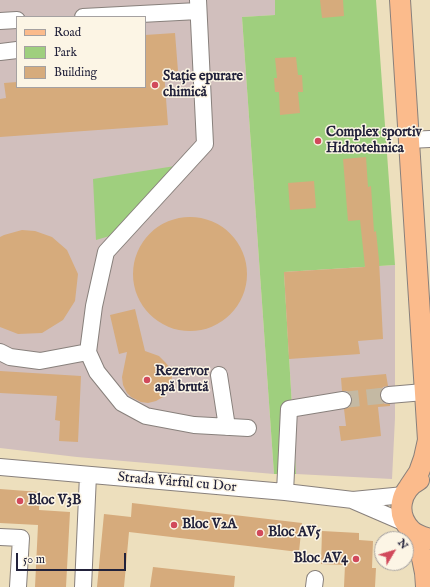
<!DOCTYPE html>
<meta charset="utf-8">
<style>
body{margin:0}
#map{position:relative;width:430px;height:587px;overflow:hidden;background:#eddfbd;font-family:"IM FELL English",serif}
canvas{display:block}
.legend{position:absolute;left:16px;top:16px;width:130px;height:72px;box-sizing:border-box;background:#fcf5e5;border:1px solid #a5a1a1;margin:0;padding:5px 7px;list-style:none;font-size:12px;color:#22223b}
.legend li{display:flex;align-items:center;gap:8px;height:20px}
.legend b{width:20px;border:1px solid #a5a1a1}
.north{position:absolute;left:374px;top:531px;width:40px;height:40px;box-sizing:border-box;background:#fcf5e5;border:1px solid #a5a1a1;border-radius:50%;rotate:52deg;font-size:11px;font-weight:700;line-height:16px;text-align:center;color:#22223b}
.north::after{content:'';display:block;margin:auto;width:14px;height:18px;background:#d1495b;clip-path:polygon(50% 0,100% 100%,50% 72%,0 100%)}
.scale{position:absolute;left:16px;top:553px;width:110px;height:18px;box-sizing:border-box;border:2px solid #22223b;border-top:0;padding-left:5px;font-size:12px;line-height:14px;white-space:nowrap;color:#22223b;-webkit-text-stroke:3px #fcf5e5;paint-order:stroke}
</style>
<div id="map">
<canvas width="430" height="587"></canvas>
<ul class="legend">
<li><b style="height:5px;background:#fbbb8c"></b>Road</li>
<li><b style="height:11px;background:#9fcf7e"></b>Park</li>
<li><b style="height:11px;background:#d6ab7c"></b>Building</li>
</ul>
<div class="north">N</div>
<div class="scale">50 m</div>
</div>
<script>
const context = document.querySelector('canvas').getContext('2d');
context.lineJoin = 'round';
function fillPath(path, color) { context.fillStyle = color; context.fill(path, 'evenodd'); }
function trace(path, color, width, dash) { context.strokeStyle = color; context.lineWidth = width; context.lineCap = dash ? 'butt' : 'round'; context.setLineDash(dash || []); context.stroke(path); }
function drawText(font, color, halo, rows, align = 'center') {
  context.font = font + ' "IM FELL English",serif'; context.lineWidth = 3; context.setLineDash([]); context.textBaseline = 'middle'; context.strokeStyle = halo; context.fillStyle = color; for (const [text, x, y, turn = 0] of rows) {
    context.save(); context.translate(x, y); context.rotate((+turn || 0) * Math.PI / 180); context.textAlign = isNaN(turn) ? turn : align; if (halo) context.strokeText(text, 0, 0); context.fillText(text, 0, 0); context.restore();
  }
}
const industrial = new Path2D(`
 M0,0H275L276,15L242,17L274,474L77,457L0,448ZM17,17H145V87H17Z
 M395,265V418L392,479L296,474L284,272Z`);
const green = new Path2D(`
 M275,0H376L395,265L284,272L296,474H274L242,17L275,15Z
 M175,166L113,235L96,240L93,179Z`);
const building = new Path2D(`
 M320,0H343L344,16L322,18Z
 M175,33L178,71L164,72L168,125L0,137V99L6,98L4,83L17,82V87H145V35Z
 M296,57L298,75H302L303,92H298L300,113L280,115L279,92H275L274,78H277L275,58Z
 M366,157L368,187L371,186L374,232L376,231L379,260L383,339L358,341L360,354L289,359L284,272L365,267L360,220L348,221L343,159Z
 M314,181L316,208L290,210L288,183Z
 M133 274a57 57 0 1 1 114 0a57 57 0 1 1-114 0Z
 M22,230L35,231L52,237L67,250L78,274L75,301L63,320L42,333L18,334L0,327V237L4,235Z
 M135,309L145,351L159,356L165,362L170,368L172,376L171,384L168,391L163,397L156,401L148,403L141,402L131,397L127,393L123,385L122,377L127,352L119,354L110,315Z
 M0,371L81,376L78,442L59,441L60,421L55,420L57,396L0,393Z
 M386,374L388,386L383,387L381,391L380,396L381,401L385,404H390V406L378,407L381,436L341,441L339,426H346L344,409L349,407L352,404V399L350,394L347,391H342L341,378Z
 M0,489L40,492L39,510L70,512L66,587H35L38,525L0,523Z
 M132,503L302,523L299,552L129,532L124,587H97L104,514L131,517Z
 M322,531L359,533V540L373,541L372,568H376L375,587H344L345,565L321,564Z
 M153,567L235,576L234,587H150Z`);
const minorTunnel = new Path2D(`
 M343,400L389,395`);
const minor = new Path2D(`
 M83,17L198,11
 M0,21L17,20
 M0,52L17,50
 M408,140L430,139
 M0,352L10,357L40,361L88,352L94,306L106,252L205,144L198,0
 M88,352L97,372L122,403L146,416L194,425L248,428
 M219,375L227,427
 M389,395L424,392
 M0,467L285,492L353,500L404,495
 M285,492L289,409L343,400
 M354,501L405,523
 M0,537L21,538L18,587
 M83,587L88,475
 M314,587L315,579`);
const major = new Path2D(`
 M400,0L428,440L424,458L419,472L409,487
 M419,480C400,490 395,514 411,530C416,535 423,537 430,539
 M411,531C420,548 426,567 426,587`);
const markers = [
 [155,85,4,"#d1495b"],
 [318,141,4,"#d1495b"],
 [147,380,4,"#d1495b"],
 [20,501,4,"#d1495b"],
 [174,525,4,"#d1495b"],
 [260,533,4,"#d1495b"],
 [356,559,4,"#d1495b"]
];
const poiNames = [
 ["Stație epurare",163,77],
 ["chimică",163,93],
 ["Complex sportiv",326,133],
 ["Hidrotehnica",326,149],
 ["Rezervor",155,372],
 ["apă brută",155,388],
 ["Bloc V3B",28,501],
 ["Bloc V2A",182,525],
 ["Bloc AV5",268,533],
 ["Bloc AV4",348,559,"right"]
];
const streetNames = [
 ["Strada Vârful cu Dor",177,483,5]
];
fillPath(industrial, '#d1bfbd');
fillPath(green, '#9fcf7e');
fillPath(building, '#d6ab7c');
trace(minorTunnel, '#c4b9a3', 16, [16, 8]);
trace(minor, '#88807c', 18);
trace(major, '#88807c', 22);
trace(minor, '#fff', 16);
trace(major, '#fbbb8c', 20);
for (const [x, y, r, color] of markers) { const dot = new Path2D(); dot.arc(x, y, r, 0, 2 * Math.PI); context.fillStyle = color; context.fill(dot); trace(dot, '#fcf5e5', 1.5); }
drawText('bold 14px', '#22223b', '#fcf5e5', poiNames, 'left');
drawText('14px', '#22223b', '#fcf5e5', streetNames);
</script>
